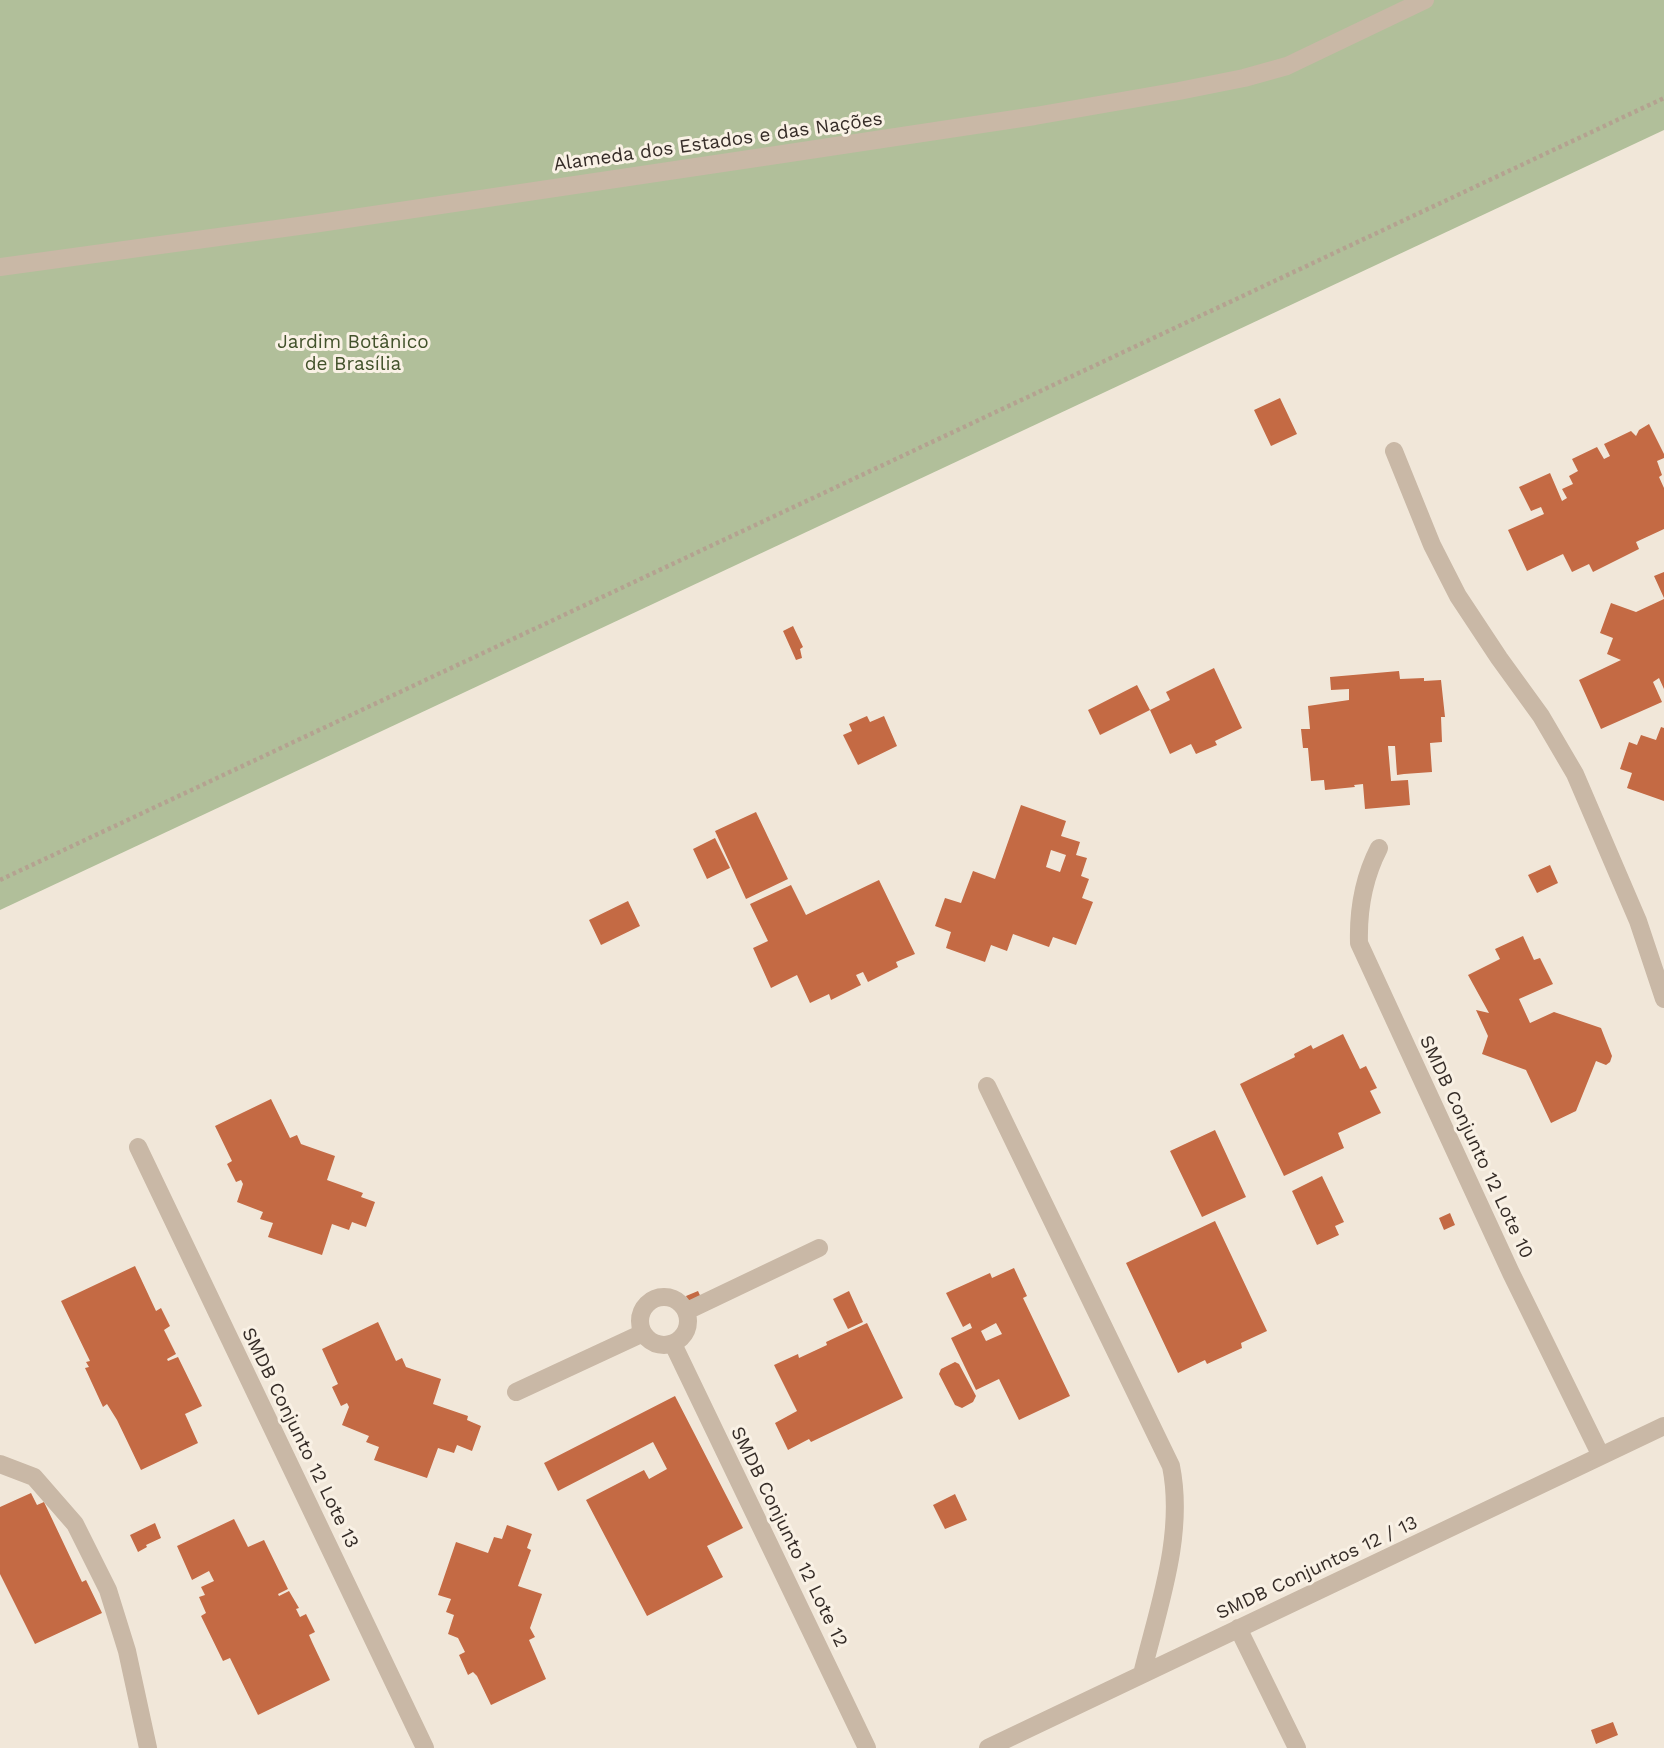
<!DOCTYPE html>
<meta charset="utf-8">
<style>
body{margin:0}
canvas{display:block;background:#f1e7d9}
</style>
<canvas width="1664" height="1748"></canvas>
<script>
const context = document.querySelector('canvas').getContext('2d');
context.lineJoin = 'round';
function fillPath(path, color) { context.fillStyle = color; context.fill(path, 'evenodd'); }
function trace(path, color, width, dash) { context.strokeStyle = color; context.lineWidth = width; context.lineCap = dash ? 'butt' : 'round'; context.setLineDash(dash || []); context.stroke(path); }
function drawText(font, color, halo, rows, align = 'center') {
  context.font = font + ' "Work Sans",sans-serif'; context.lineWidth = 6; context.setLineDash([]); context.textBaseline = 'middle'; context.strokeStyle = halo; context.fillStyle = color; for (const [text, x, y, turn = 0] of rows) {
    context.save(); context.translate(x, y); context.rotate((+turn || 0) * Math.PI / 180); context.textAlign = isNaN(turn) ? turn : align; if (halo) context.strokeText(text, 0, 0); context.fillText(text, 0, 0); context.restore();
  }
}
const green = new Path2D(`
 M0,0H1664V130L0,910Z`);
const building = new Path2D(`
 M1280,398L1297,434L1271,446L1254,410Z
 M1649,424L1664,454V458L1657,461L1662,475L1659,477L1664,488V529L1636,542L1639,549L1593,572L1589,564L1572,572L1563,554L1527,571L1508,530L1544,514L1541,507L1531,511L1519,487L1550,473L1562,501L1567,498L1562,489L1573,484L1569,476L1578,471L1572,459L1597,447L1604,459L1610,456L1604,444L1631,431L1636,436L1639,430Z
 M1664,572V598L1654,576Z
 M1664,599V689L1659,678L1653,682L1662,702L1601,729L1579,680L1621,660L1607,654L1613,638L1600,633L1611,603L1636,612Z
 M793,626L803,647L800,649L802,658L796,660L783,631Z
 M1214,668L1242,728L1215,741L1217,745L1196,754L1191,744L1170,754L1150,710L1170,700L1166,692Z
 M1399,671L1400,679L1424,678V681L1441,680L1445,717H1441L1442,742L1430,743L1432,772L1404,774L1397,775L1395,746H1388L1391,781L1408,780L1410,805L1365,809L1363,784L1354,785L1355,787L1325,790L1324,780L1311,781L1308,748H1303L1301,729H1310L1308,706L1349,700V689L1331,690L1330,677Z
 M1137,685L1150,710L1100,735L1088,710Z
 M867,716L870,722L884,716L897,746L858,765L843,735L852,731L849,724Z
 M1661,727L1664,728V801L1627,788L1632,773L1620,769L1629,742L1637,745L1641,735L1656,740Z
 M1021,805L1066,821L1061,836L1080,842L1076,855L1087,858L1081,876L1089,879L1082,898L1093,902L1076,945L1053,937L1049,947L1013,934L1007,951L991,945L985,962L946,948L951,932L935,926L945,898L961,903L973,871L995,879ZM1051,850L1066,855L1060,872L1046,867Z
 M756,812L788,879L746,899L715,831Z
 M715,838L730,868L707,879L693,849Z
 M1550,865L1558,883L1537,893L1528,875Z
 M879,880L915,954L896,962L898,967L868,982L863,972L856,975L861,985L831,1000L829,994L810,1003L797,975L771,988L753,948L768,941L750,904L791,885L806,915Z
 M628,901L640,926L601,945L589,920Z
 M1523,936L1534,960L1540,958L1553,984L1519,999L1530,1023L1554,1012L1601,1028L1612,1056L1610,1062L1606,1065L1596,1061L1576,1111L1551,1123L1526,1070L1482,1054L1488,1036L1476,1010L1489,1013L1468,975L1500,959L1495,949Z
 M1343,1034L1360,1069L1366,1066L1377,1088L1370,1091L1381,1113L1338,1133L1344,1148L1284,1176L1240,1084L1295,1057L1294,1054L1311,1045L1313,1049Z
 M271,1099L290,1138L297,1135L301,1144L335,1156L327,1180L363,1193L361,1197L375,1202L366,1227L352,1222L349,1230L332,1224L322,1255L268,1237L273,1223L260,1219L263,1212L237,1202L243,1184L241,1180L236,1182L227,1164L232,1161L215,1126Z
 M1215,1130L1246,1197L1202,1217L1170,1151Z
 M1322,1176L1344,1222L1335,1226L1339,1235L1317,1245L1292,1191Z
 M1450,1213L1455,1225L1444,1230L1439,1218Z
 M1215,1221L1267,1331L1241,1343L1242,1348L1207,1364L1205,1360L1178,1373L1126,1263Z
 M135,1266L156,1311L161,1308L170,1326L164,1330L176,1354L167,1359L168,1361L178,1357L202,1406L185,1414L198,1443L141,1470L117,1420L107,1404L103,1407L85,1368L89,1367L86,1362L90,1361L61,1301Z
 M1014,1268L1027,1296L1023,1298L1070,1396L1019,1420L999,1379L976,1390L951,1338L972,1328L970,1323L963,1327L946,1293L990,1273L992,1278ZM996,1323L1002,1334L986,1341L981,1331Z
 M698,1291L703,1302L691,1307L686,1296Z
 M849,1291L863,1322L848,1329L833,1299Z
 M378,1322L396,1361L402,1358L406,1367L441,1379L433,1404L468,1416L467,1420L481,1426L472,1451L457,1445L454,1453L438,1448L427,1478L374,1460L379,1447L366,1442L369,1436L342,1425L349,1407L347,1403L341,1406L332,1387L338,1384L322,1349Z
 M867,1323L903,1398L811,1442L809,1439L788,1450L775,1423L797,1411L774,1365L798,1354L799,1358L827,1345L826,1342Z
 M955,1362L959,1364L976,1396L973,1402L962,1408L955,1405L939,1374L941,1369Z
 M675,1396L743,1528L707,1546L723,1577L647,1616L586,1500L644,1470L649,1479L667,1469L653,1442L558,1491L544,1463Z
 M31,1493L37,1505L44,1502L82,1582L86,1580L102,1613L35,1644L0,1574V1507Z
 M955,1494L967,1520L945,1529L933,1505Z
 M234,1519L248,1547L264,1540L288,1589L278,1594L279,1596L289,1591L299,1608L296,1609L300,1617L306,1614L315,1632L309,1635L312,1642L330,1680L258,1715L230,1658L223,1661L201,1616L206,1613L199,1597L205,1595L201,1587L214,1581L209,1571L192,1580L177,1546Z
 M155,1523L161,1538L146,1545L147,1547L138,1552L130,1535Z
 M507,1525L532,1534L527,1548L531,1550L518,1586L542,1594L530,1628L535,1637L529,1640L546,1679L491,1705L477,1676L473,1672L468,1675L459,1655L465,1652L458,1638L448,1634L454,1615L446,1612L451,1599L438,1595L456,1542L488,1553L494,1537L502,1539Z
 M1613,1722L1618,1735L1596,1744L1591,1730Z`);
const path = new Path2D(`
 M0,880L1664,98`);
const minor = new Path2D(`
 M0,267L313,224L783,154L1035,116L1179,91L1244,78L1287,66L1425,0
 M1394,451L1432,545L1458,596L1499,658L1541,716L1575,774L1638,921L1664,999
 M1379,848C1363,879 1358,909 1359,943L1511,1273L1601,1456
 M987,1086L1171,1466C1185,1535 1158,1608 1142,1674
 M138,1147L425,1748
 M640 1321a24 24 0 1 1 48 0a24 24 0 1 1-48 0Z
 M687,1311L819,1248
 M673,1344L867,1748
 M516,1392L643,1333
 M0,1464L34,1477L75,1524L108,1590L127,1651L148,1748
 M1238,1628L1297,1748
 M988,1748L1664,1426`);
const streetNames = [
 ["Alameda dos Estados e das Nações",718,142,-8],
 ["SMDB Conjunto 12 Lote 10",1476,1147,65],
 ["SMDB Conjunto 12 Lote 13",300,1438,64],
 ["SMDB Conjunto 12 Lote 12",789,1537,64],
 ["SMDB Conjuntos 12 / 13",1317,1568,-25]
];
const parkNames = [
 ["Jardim Botânico",353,342],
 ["de Brasília",353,364]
];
fillPath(green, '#b1bf9a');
fillPath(building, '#c46a44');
trace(path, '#b4a290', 4.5, [3.5, 3.5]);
trace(minor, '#c9b8a6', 18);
drawText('19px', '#352c27', '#f9f1e5', streetNames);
drawText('19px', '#42522b', '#f9f1e5', parkNames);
</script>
